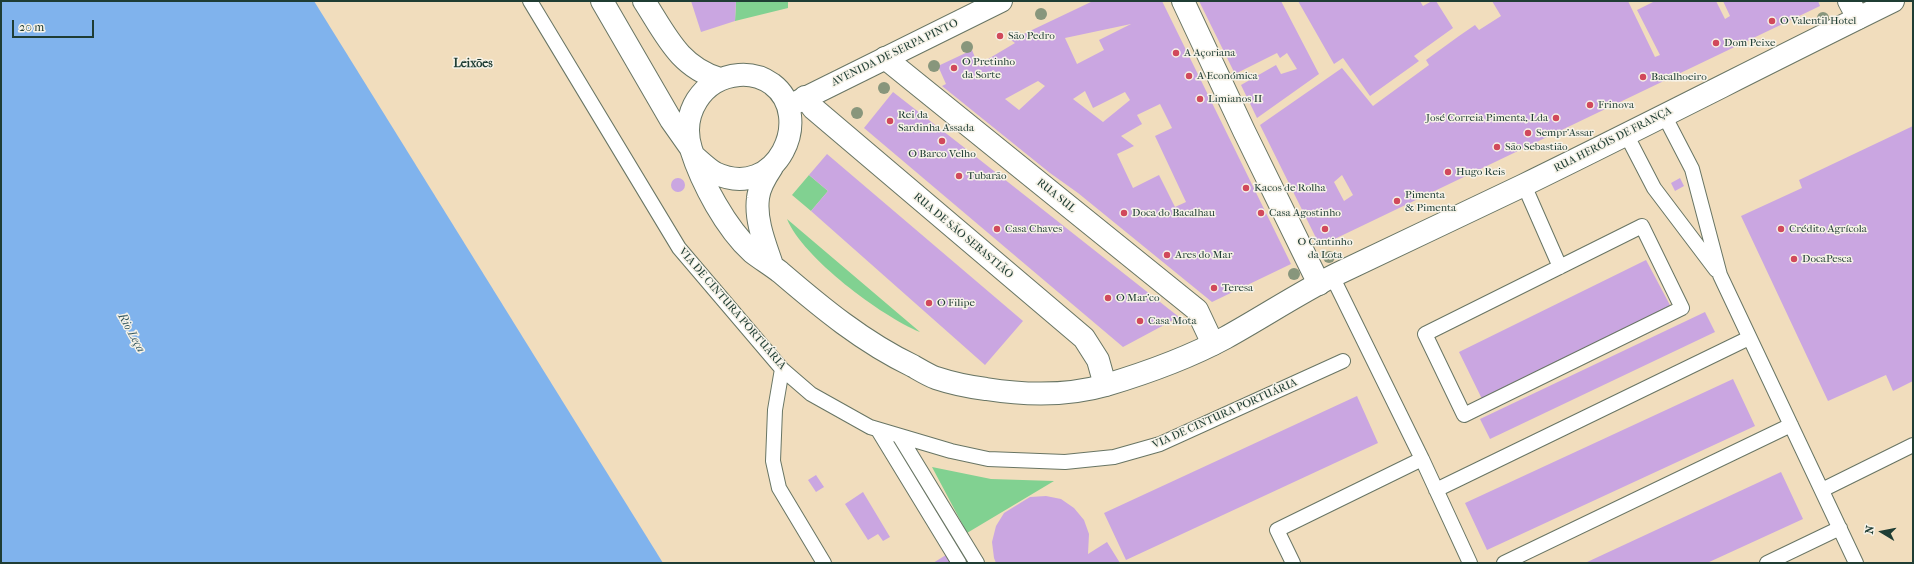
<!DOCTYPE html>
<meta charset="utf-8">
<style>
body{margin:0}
#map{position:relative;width:1914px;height:564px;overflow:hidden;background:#f1ddbd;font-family:"IM FELL French Canon",serif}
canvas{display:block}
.frame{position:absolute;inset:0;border:2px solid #1f3d34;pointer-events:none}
.north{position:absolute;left:1862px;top:512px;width:40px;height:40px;-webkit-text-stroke:3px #f7f3e8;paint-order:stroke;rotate:280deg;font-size:11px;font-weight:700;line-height:16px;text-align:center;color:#1f3d34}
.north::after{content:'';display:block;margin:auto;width:14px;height:18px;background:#1f3d34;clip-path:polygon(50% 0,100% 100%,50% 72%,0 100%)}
.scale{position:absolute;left:12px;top:20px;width:82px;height:18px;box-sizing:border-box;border:2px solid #1f3d34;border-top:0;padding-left:5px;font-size:12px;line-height:14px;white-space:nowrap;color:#1f3d34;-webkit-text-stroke:3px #f7f3e8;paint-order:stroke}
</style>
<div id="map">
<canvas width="1914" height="564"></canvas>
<div class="frame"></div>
<div class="north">N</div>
<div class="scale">20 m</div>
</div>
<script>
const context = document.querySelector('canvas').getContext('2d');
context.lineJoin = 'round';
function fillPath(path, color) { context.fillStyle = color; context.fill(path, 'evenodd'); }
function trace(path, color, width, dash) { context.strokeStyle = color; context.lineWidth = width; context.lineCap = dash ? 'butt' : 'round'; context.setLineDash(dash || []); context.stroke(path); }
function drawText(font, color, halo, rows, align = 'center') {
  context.font = font + ' "IM FELL French Canon",serif'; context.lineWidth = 3; context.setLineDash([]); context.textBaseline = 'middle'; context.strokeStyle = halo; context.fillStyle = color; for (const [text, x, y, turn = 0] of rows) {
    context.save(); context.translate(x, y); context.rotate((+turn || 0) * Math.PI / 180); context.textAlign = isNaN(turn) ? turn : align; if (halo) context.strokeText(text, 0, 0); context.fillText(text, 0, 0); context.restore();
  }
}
const green = new Path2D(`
 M736,1H788V8L735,21Z
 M809,175L828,191L811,211L792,195Z
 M787,219L920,332C881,316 803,258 787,219Z
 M932,467L991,479L1054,481L967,533Z`);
const water = new Path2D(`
 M1,1H314L663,563H1Z`);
const building = new Path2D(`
 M691,1H736L735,21L701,32Z
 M1093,1H1162L1291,264L1212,302L1078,193L1050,173L942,86L946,84L938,66L972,50L978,65L1015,43L1011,40ZM1131,24L1099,40L1104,50L1077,64L1065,38ZM1038,81L1045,86L1019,110L1005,99ZM1085,91L1093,108L1125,92L1130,100L1103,122L1073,99ZM1160,104L1172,128L1155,136L1186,202L1175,207L1159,175L1133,188L1117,154L1134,146L1121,136L1142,124L1137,115Z
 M1199,1H1281L1319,74L1257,118L1241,85L1276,65L1281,74L1297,69L1287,53L1280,58L1277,53L1235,74Z
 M1298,1H1420L1423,6L1432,1H1436L1453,28L1414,56L1419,61L1370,96L1343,58L1334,64Z
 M1492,1H1628L1655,57L1660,55L1637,10L1655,1H1716L1725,19L1730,16L1723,1H1818L1820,6L1320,246L1260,125L1342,68L1373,106L1429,65L1426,60L1459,36L1475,25L1479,30L1501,16ZM1342,175L1353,195L1344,201L1334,182Z
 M893,92L961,145L1179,317L1123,347L864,128Z
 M1913,126V381L1893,391L1886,375L1828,401L1741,216L1802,188L1799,180Z
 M827,154L1023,321L985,365L811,211L828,191L809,175Z
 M1680,178L1684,186L1675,191L1671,183Z
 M671 185a7 7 0 1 1 14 0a7 7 0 1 1-14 0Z
 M1646,260L1671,307L1482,399L1459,352Z
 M1705,312L1715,332L1490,439L1480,419Z
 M1733,379L1755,426L1487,550L1465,503Z
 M1357,396L1378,443L1126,560L1104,513Z
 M1781,472L1803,519L1707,563H1585Z
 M816,475L824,487L816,492L808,480Z
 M863,492L890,537L883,541L878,534L868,540L845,504Z
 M1046,496L1061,499L1074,508L1084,520L1089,534L1088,554L1107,542L1120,563H996L994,558L992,542L996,526L1004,513L1030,497Z
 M946,555L950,563H933Z`);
const lane = new Path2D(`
 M530,1L679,248L782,369L811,394L870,427L951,451L988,459L1065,462L1114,457L1160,444L1343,361
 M1664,115L1692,169L1720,275L1856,563
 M1626,134L1654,188L1716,270
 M1524,185L1560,267
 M1642,226L1682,308L1464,415L1425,334Z
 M1332,276L1422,459L1470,563
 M782,369L775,410L773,461L779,488L824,563
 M878,430L959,563
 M900,437L977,563
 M1436,490L1749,338
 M1822,490L1913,445
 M1293,563L1277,530L1422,459
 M1504,563L1791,425
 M1767,563L1840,528`);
const street = new Path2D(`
 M1183,1L1244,131L1319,284
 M1849,1L1858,18
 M885,58L1197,310L1213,344
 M805,97L813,108L1084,338L1098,360L1105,385`);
const secondary = new Path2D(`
 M602,1L671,120L690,147
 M644,1C666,35 679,67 720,79
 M789,106L1001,1
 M695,157C701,162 708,169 715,173C777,202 815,116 772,84C762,77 751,74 739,75C702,78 680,114 691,149C702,184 726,228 752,252C761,259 771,265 780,272C822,308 863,342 913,366C920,370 928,375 936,378C951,383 970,387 986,389C1024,395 1068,396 1106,385C1146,373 1188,358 1225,338C1263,317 1299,293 1337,274C1399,244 1462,215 1524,185C1647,125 1769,62 1893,1
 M772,265C765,244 755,220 758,198C759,187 766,176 772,167`);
const trees = [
 [1041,14],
 [1823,18],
 [967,47],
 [934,66],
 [884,88],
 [857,113],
 [1329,257],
 [1294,274]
];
const markers = [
 [1772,21,4,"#d1495b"],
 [1000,36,4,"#d1495b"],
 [1716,43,4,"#d1495b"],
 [1176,53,4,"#d1495b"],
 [954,68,4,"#d1495b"],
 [1189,76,4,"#d1495b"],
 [1643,77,4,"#d1495b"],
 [1200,99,4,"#d1495b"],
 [1590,105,4,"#d1495b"],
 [1556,118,4,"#d1495b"],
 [890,121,4,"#d1495b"],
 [1528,133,4,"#d1495b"],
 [942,141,4,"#d1495b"],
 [1497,147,4,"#d1495b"],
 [1448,172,4,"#d1495b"],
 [959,176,4,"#d1495b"],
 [1246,188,4,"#d1495b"],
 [1397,201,4,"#d1495b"],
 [1124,213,4,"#d1495b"],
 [1261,213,4,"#d1495b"],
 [997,229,4,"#d1495b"],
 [1325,229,4,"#d1495b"],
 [1781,229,4,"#d1495b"],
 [1167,255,4,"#d1495b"],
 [1794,259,4,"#d1495b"],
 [1214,288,4,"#d1495b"],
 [1108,298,4,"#d1495b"],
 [929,303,4,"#d1495b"],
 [1140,321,4,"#d1495b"]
];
const poiNames = [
 ["O Valentil Hotel",1780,21],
 ["São Pedro",1008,36],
 ["Dom Peixe",1724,43],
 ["A Açoriana",1184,53],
 ["O Pretinho",962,62],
 ["da Sorte",962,75],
 ["A Económica",1197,76],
 ["Bacalhoeiro",1651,77],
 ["Limianos II",1208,99],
 ["Frinova",1598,105],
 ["Rei da",898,115],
 ["Sardinha Assada",898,128],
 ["José Correia Pimenta, Lda",1548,118,"right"],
 ["Sempr'Assar",1536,133],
 ["São Sebastião",1505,147],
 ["O Barco Velho",942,154,"center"],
 ["Hugo Reis",1456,172],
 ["Tubarão",967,176],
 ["Kacos de Rolha",1254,188],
 ["Pimenta",1405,195],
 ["& Pimenta",1405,208],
 ["Doca do Bacalhau",1132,213],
 ["Casa Agostinho",1269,213],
 ["Casa Chaves",1005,229],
 ["Crédito Agrícola",1789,229],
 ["O Cantinho",1325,242,"center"],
 ["da Lota",1325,255,"center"],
 ["Ares do Mar",1175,255],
 ["DocaPesca",1802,259],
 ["Teresa",1222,288],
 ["O Mar'co",1116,298],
 ["O Filipe",937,303],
 ["Casa Mota",1148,321]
];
const streetNames = [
 ["AVENIDA DE SERPA PINTO",895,53,-26],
 ["RUA HERÓIS DE FRANÇA",1613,140,-27],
 ["RUA SUL",1056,196,39],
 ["RUA DE SÃO SEBASTIÃO",963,236,40],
 ["VIA DE CINTURA PORTUÁRIA",732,309,49],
 ["VIA DE CINTURA PORTUÁRIA",1225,414,-24]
];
const neighbourhoodNames = [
 ["Leixões",473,64]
];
const waterNames = [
 ["Rio Leça",131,333,61]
];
fillPath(green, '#81d191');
fillPath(water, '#80b3ed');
fillPath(building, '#caa6e1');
trace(lane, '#687564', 16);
trace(street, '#687564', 24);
trace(secondary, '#687564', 24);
trace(lane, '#fff', 14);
trace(street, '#fff', 22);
trace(secondary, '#fff', 22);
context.fillStyle = '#88967c';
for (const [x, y] of trees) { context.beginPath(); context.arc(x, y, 6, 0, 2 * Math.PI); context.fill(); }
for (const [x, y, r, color] of markers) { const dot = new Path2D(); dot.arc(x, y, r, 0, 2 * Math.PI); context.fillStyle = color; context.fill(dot); trace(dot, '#f7f3e8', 1.5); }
drawText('11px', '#1f3d34', '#f7f3e8', poiNames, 'left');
drawText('11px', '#1f3d34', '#f7f3e8', streetNames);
drawText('bold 12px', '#1f3d34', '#f7f3e8', neighbourhoodNames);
drawText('italic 12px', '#375a62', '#f7f3e8', waterNames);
</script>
